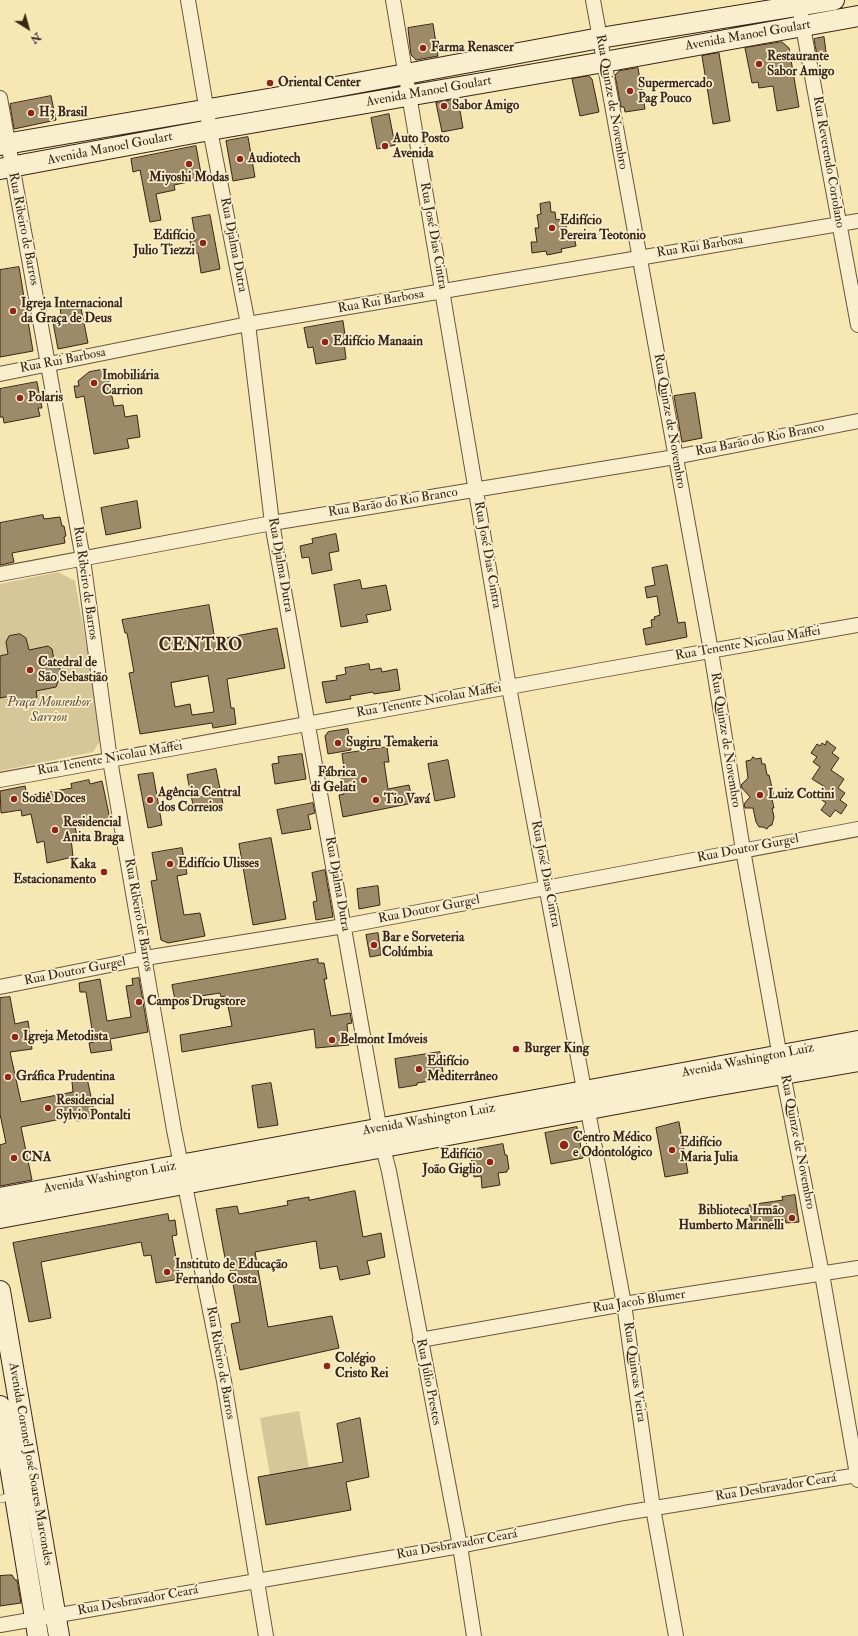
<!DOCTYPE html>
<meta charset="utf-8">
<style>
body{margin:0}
#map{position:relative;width:858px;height:1636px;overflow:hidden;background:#f6e7b3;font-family:"IM FELL Double Pica",serif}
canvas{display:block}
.north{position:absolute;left:8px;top:8px;width:40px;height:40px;-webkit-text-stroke:3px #f9efce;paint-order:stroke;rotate:143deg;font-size:11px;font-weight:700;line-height:16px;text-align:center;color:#3b2516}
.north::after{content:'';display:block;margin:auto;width:14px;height:18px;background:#3b2516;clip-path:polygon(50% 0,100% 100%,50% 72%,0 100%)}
</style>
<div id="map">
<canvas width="858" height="1636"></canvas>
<div class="north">N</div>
</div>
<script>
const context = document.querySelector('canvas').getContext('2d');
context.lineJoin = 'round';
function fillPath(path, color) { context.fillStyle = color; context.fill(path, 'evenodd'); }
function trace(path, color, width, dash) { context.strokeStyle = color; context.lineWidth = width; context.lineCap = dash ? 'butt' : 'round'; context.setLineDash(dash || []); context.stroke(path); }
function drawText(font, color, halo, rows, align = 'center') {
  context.font = font + ' "IM FELL Double Pica",serif'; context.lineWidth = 3.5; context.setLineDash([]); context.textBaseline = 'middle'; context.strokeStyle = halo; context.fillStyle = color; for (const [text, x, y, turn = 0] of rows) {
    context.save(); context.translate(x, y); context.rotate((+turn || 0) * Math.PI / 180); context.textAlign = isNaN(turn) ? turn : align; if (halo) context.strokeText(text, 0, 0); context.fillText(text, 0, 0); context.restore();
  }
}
const green = new Path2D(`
 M58,572L75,581L103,737L93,752L0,771V584Z
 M299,1411L309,1468L270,1475L260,1418Z`);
const building = new Path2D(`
 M433,24L438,56L416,60L411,55L408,28Z
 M824,37L827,59L818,61L814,39Z
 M782,42L789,48L799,107L777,111L773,86L759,88L758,82L752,83L745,48Z
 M719,53L730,121L713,124L702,56Z
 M638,68L645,109L625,112L624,107H621L615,75L619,71Z
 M589,76L592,79L599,112L580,116L572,79Z
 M51,96L56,120L14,129L10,104Z
 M458,99L463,128L442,132L436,103Z
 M389,114L395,145L377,149L371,118Z
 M248,137L255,177L233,181L226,141Z
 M196,146L202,179L174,185L175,190L156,194L161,220L150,222L140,170L133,172L131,159Z
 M550,202L551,212H555L556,220L561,219V224H566L568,237L574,236L576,246L561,249L562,252L547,255L546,251L532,253L531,242H537L535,228H539L537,215L541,214L540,204Z
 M210,215L220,269L201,273L198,253L193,254L190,241L196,240L192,218Z
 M19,267L33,351L0,357V270Z
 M80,303L88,343L58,349L52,317L61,315L60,307Z
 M343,321L346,342H344L346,359L316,364L313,347L308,348L304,328Z
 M106,369L114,406L123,405L125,417L137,415L140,437L127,439L129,448L94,454L84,396L76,398L74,386H79L78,381L89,372Z
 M37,382L42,408H38L40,416L4,423L3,417H0V389Z
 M695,393L702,438L682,442L674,396Z
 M137,501L141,528L106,535L101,508Z
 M43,515L44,519L60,517L62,526H64L66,536L64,537L65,543L12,553L14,562L0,565V523Z
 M336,534L339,551L329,553L332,570L312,574L309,557L302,558L300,546L313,543L312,539Z
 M667,565L678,623L685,622L687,637L646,645L643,629L652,627L651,620L655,619L654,617L660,615L657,596L647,598L645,587L655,585L652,568Z
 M360,580L362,589L386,585L391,610L366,615L368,622L341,627L334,585Z
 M209,605L215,640L277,628L285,668L227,679L231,708H234L236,724L213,728L212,723L140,734L129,673L134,672L127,633H125L122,620ZM208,676L214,712L192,715L190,704L175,707L171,683Z
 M20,634L26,638L29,650L48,646L52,649L54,660L59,665L61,674L56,687L36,691L37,697L33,702L22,704L17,701L16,695L0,698V656L8,654L6,642L9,636Z
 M369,664L370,670L381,668L382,672L397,669L400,690L374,694L373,692L350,696L351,699L326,703L322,682L337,680L336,676L346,674L345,668Z
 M348,729L351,750L328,754L325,736L328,732Z
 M827,741L836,748L832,753L839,758L831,770L844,779L838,788L845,793L840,800L847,805L841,814L835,810L830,817L821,810L826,803L818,797L825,787L812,779L820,767L813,762L817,757L811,753L817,744L820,746L822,743L825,745Z
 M387,747L389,762H384L388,789L409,785L413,803L343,817L339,795L344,794L341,777L345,776L342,754Z
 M302,754L306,779L275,784L272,764L279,763L278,757Z
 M753,757L756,759L761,758L762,764H765L767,775H769L773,792L774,799H772L774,808H772L774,817L772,825L769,826L767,829L763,827H759L756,822L753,808H745L744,804L750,797L742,788L741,785L748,778L746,761L751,760Z
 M448,760L455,797L435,801L428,764Z
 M216,769L223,804L194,810L187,775Z
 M153,773L162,825L148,828L138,775Z
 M89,780L90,784L102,781L110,819L75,826L77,836L71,838L73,857L47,863L44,841L37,843L31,814L22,816L21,810L1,813L0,791L25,786L27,796L72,788L71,784Z
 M313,803L315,813L308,815L311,829L282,834L277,810Z
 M271,838L286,919L253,925L239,844Z
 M182,848L187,874L177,876L184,915L200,913L205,936L168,943L161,940L151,881L157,880L152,853Z
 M325,870L333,917L316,920L313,902L317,901L312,873Z
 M378,886L380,905L359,909L357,889Z
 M378,933L381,955L370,957L366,935Z
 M318,959V963H324L327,979H324L331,1016L350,1013L352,1023L347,1024L349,1045L316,1048L314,1029L182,1052L180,1035L232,1026L226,996L221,997L220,993L175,1000L172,985Z
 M139,978L148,1032L110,1039L112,1050L91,1053L89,1043L94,1042L86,992H80L79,983L100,979L107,1021L131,1017L126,986L133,985L132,979Z
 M10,997L15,1024L28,1021L32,1049L10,1052L21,1102L73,1092L72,1082L87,1078L95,1115H93L94,1118L77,1121L76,1116L21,1127L32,1180L0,1186V1145L6,1143L0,1114V998Z
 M440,1052L444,1079L417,1083V1085L399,1088L395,1059Z
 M271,1083L278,1125L258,1128L252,1086Z
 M679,1122L688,1173L665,1177L656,1128Z
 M577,1127L583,1158L551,1164L545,1133Z
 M503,1144L505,1155H507L509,1169L507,1170V1172L498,1173L500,1185L482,1188L481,1176L474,1177L470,1150Z
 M355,1191L363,1237L381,1233L385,1257L367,1261L370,1274L340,1280L337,1266L320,1269L316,1241L255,1252L268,1327L332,1316L339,1348L240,1370L231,1324L240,1322L228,1257L225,1258L216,1209L237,1206L239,1214L288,1205L287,1201L309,1197V1200Z
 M795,1195L799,1222L786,1223L785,1219L752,1224L749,1205L783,1200L782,1197Z
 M168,1214L169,1221L175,1220L177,1235L172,1236L180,1279L156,1283L151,1255L144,1256L141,1242L41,1262L51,1318L29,1322L13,1243Z
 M360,1418L369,1477L346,1482L351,1510L266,1525L258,1477L343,1462L337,1424Z
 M9,1575H12L15,1580H17L21,1603L0,1606V1576Z`);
const lane = new Path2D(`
 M0,1499L14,1496`);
const street = new Path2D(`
 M188,0L210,130L248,324L272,523L383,1148L389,1171L460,1546L474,1636
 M393,0L509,687L624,1304L653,1508L676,1636
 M593,0L711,651L743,850L783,1074L822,1274L858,1480
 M798,0L858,325
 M0,98L83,559L110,760L174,1130L224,1381L266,1636
 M0,374L248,324L858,221
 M0,574L272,523L675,457L858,421
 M0,780L602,670L858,625
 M0,987L145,958L344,926L858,829
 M420,1340L624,1304L858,1268
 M0,1625L460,1546L624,1513L858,1475`);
const secondary = new Path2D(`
 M0,145L303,93L600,38L834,0
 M0,169L210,130L604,62L858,16
 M0,1198L858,1041
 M0,1218L708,1087L858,1061
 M0,1291L59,1636
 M0,1406L38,1636`);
const markers = [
 [423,48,4,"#8f2418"],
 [759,64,4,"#8f2418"],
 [270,83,4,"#8f2418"],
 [630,91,4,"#8f2418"],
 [444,106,4,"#8f2418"],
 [31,113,4,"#8f2418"],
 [385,146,4,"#8f2418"],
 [240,159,4,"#8f2418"],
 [189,164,4,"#8f2418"],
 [552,228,4,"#8f2418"],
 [203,243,4,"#8f2418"],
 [13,311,4,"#8f2418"],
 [325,342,4,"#8f2418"],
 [94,383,4,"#8f2418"],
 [20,398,4,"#8f2418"],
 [30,670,4,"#8f2418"],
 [338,743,4,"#8f2418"],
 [364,780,4,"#8f2418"],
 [760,795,4,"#8f2418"],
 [14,799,4,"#8f2418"],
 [150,800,4,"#8f2418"],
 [376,800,4,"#8f2418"],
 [55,830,4,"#8f2418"],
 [170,864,4,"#8f2418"],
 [104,872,4,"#8f2418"],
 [374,945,4,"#8f2418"],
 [139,1002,4,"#8f2418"],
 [15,1037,4,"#8f2418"],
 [332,1040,4,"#8f2418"],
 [516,1049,4,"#8f2418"],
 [419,1069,4,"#8f2418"],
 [8,1077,4,"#8f2418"],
 [48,1108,4,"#8f2418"],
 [564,1145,5,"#8f2418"],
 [672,1150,4,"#8f2418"],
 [14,1158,4,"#8f2418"],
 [490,1162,4,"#8f2418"],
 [792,1218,4,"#8f2418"],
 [167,1272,4,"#8f2418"],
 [327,1366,4,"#8f2418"]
];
const streetNames = [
 ["Avenida Manoel Goulart",748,36,-10],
 ["Avenida Manoel Goulart",429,92,-10],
 ["Rua Quinze de Novembro",611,102,80],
 ["Avenida Manoel Goulart",110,149,-11],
 ["Rua Reverendo Coriolano",828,162,80],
 ["Rua Ribeiro de Barros",23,229,79],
 ["Rua José Dias Cintra",433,236,80],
 ["Rua Djalma Dutra",233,245,79],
 ["Rua Rui Barbosa",700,247,-9],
 ["Rua Rui Barbosa",381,302,-10],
 ["Rua Rui Barbosa",63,361,-11],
 ["Rua Quinze de Novembro",669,421,80],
 ["Rua Barão do Rio Branco",760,440,-11],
 ["Rua Barão do Rio Branco",393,503,-9],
 ["Rua José Dias Cintra",487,555,80],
 ["Rua Djalma Dutra",280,565,80],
 ["Rua Ribeiro de Barros",85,583,82],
 ["Rua Tenente Nicolau Maffei",748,644,-10],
 ["Rua Tenente Nicolau Maffei",429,701,-10],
 ["Rua Quinze de Novembro",725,740,81],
 ["Rua Tenente Nicolau Maffei",110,759,-10],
 ["Rua Doutor Gurgel",748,849,-11],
 ["Rua José Dias Cintra",545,874,79],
 ["Rua Djalma Dutra",337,884,80],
 ["Rua Doutor Gurgel",429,910,-11],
 ["Rua Ribeiro de Barros",138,915,80],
 ["Rua Doutor Gurgel",75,972,-11],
 ["Avenida Washington Luiz",748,1061,-11],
 ["Avenida Washington Luiz",429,1120,-10],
 ["Rua Quinze de Novembro",797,1142,79],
 ["Avenida Washington Luiz",110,1178,-10],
 ["Rua Jacob Blumer",639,1302,-9],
 ["Rua Ribeiro de Barros",220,1363,80],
 ["Rua Quincas Vieira",634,1372,82],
 ["Rua Júlio Prestes",428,1382,79],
 ["Avenida Coronel José Soares Marcondes",30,1464,80],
 ["Rua Desbravador Ceará",776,1488,-9],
 ["Rua Desbravador Ceará",457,1545,-10],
 ["Rua Desbravador Ceará",138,1601,-10]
];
const poiNames = [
 ["Farma Renascer",431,48],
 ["Restaurante",767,57],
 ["Sabor Amigo",767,72],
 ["Oriental Center",278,83],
 ["Supermercado",638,84],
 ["Pag Pouco",638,99],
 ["Sabor Amigo",452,106],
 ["H3 Brasil",39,113],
 ["Auto Posto",393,139],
 ["Avenida",393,154],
 ["Audiotech",248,159],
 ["Miyoshi Modas",189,178,"center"],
 ["Edifício",560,221],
 ["Pereira Teotonio",560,236],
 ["Edifício",195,236,"right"],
 ["Julio Tiezzi",195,251,"right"],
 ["Igreja Internacional",21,304],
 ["da Graça de Deus",21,319],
 ["Edifício Manaain",333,342],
 ["Imobiliária",102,376],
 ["Carrion",102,391],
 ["Polaris",28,398],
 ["Catedral de",38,663],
 ["São Sebastião",38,678],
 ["Sugiru Temakeria",346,743],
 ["Fábrica",356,773,"right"],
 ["di Gelati",356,788,"right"],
 ["Agência Central",158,793],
 ["dos Correios",158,808],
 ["Luiz Cottini",768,795],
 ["Sodiê Doces",22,799],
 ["Tio Vavá",384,800],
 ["Residencial",63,823],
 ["Anita Braga",63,838],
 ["Edifício Ulisses",178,864],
 ["Kaka",96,865,"right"],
 ["Estacionamento",96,880,"right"],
 ["Bar e Sorveteria",382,938],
 ["Colúmbia",382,953],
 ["Campos Drugstore",147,1002],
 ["Igreja Metodista",23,1037],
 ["Belmont Imóveis",340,1040],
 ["Burger King",524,1049],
 ["Edifício",427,1062],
 ["Mediterrâneo",427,1077],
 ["Gráfica Prudentina",16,1077],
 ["Residencial",56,1101],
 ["Sylvio Pontalti",56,1116],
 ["Centro Médico",573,1138],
 ["e Odontológico",573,1153],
 ["Edifício",680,1143],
 ["Maria Julia",680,1158],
 ["Edifício",482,1155,"right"],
 ["João Giglio",482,1170,"right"],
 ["CNA",22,1158],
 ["Biblioteca Irmão",784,1211,"right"],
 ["Humberto Marinelli",784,1226,"right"],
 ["Instituto de Educação",175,1265],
 ["Fernando Costa",175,1280],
 ["Colégio",335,1359],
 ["Cristo Rei",335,1374]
];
const parkNames = [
 ["Praça Monsenhor",49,703],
 ["Sarrion",49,718]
];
const districtNames = [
 ["CENTRO",201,646]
];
fillPath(green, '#d6c698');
fillPath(building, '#9c8a68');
trace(building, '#3b2516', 1);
trace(lane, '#6a563d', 8);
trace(street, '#6a563d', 16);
trace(secondary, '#3b2516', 22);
trace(lane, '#f9efce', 7);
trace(street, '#f9efce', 14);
trace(secondary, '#f9efce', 20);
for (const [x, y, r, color] of markers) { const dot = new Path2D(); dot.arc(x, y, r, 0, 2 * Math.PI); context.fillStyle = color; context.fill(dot); trace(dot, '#f9efce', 1.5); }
drawText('13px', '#3b2516', '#f9efce', streetNames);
drawText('bold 13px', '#3b2516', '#f9efce', poiNames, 'left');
drawText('italic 13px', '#624d36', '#f9efce', parkNames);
context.letterSpacing = '1px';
drawText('bold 17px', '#3b2516', '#f9efce', districtNames);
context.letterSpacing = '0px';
</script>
